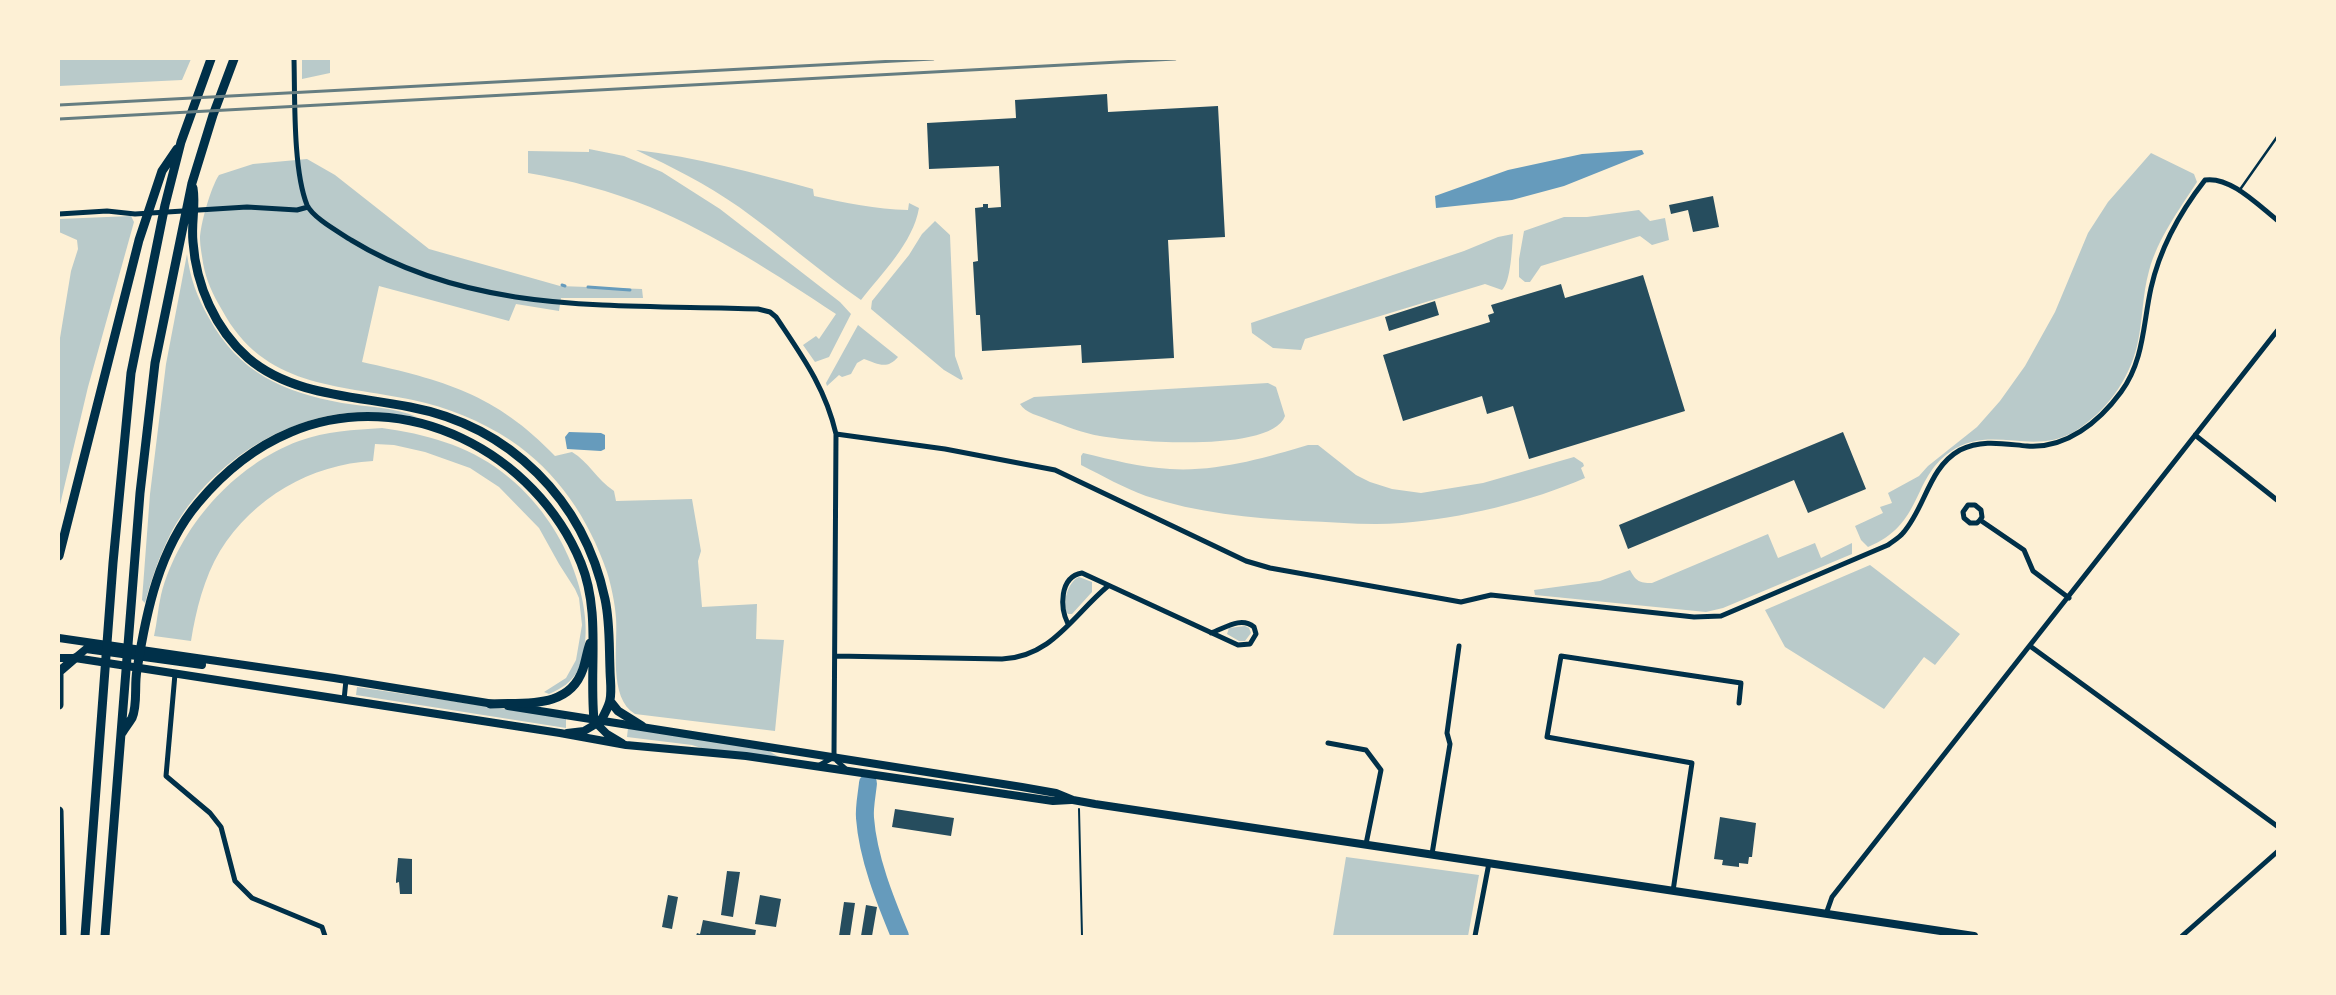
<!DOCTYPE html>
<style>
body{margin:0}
#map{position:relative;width:2336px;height:995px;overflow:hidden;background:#fdf0d5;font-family:"Archivo Narrow",sans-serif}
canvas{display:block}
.frame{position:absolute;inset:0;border:60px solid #fdf0d5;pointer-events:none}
</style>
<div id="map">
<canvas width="2336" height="995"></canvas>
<div class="frame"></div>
</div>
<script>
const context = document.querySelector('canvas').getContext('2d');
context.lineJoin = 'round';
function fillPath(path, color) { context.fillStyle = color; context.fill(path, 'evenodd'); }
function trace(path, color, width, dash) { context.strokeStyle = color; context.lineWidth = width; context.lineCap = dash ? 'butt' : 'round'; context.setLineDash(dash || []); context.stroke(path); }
const green = new Path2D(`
 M59,59H191L182,80L59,86Z
 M302,59H330V73L302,79Z
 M589,149L624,156L662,172L720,209L840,302L851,314L829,357L815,362L803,345L816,336L819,339L836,314C777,275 715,234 650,207C611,191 569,180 528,173V151L589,152Z
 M636,150C696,157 755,173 813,189L814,196C845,203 876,209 908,210L909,203L919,208C913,243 882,273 861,300C819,271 781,237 739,207C706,184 672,167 636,150Z
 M2151,153L2194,174L2197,182C2179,210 2158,238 2149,271C2142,295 2143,322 2137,346C2129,380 2106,411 2077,430C2033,458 1992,423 1950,452C1911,479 1924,524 1868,547L1861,540L1855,526L1883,513L1880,507L1892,503L1888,493L1919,476L1928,466L1977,427L2000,401L2025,366L2055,312L2088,233L2108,202Z
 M307,159L335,175L429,249L560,286L642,289L643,298H561L559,311L516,304L509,321L379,286L362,362C443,380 496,394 555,456L572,452C589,462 596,479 614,491L616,501L692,499L701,551L698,561L702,607L757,604L756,639L784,640L775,731L635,714C608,698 618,646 616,618C615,603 611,585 607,572C589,519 557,471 510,440C481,421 447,407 413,400C336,384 264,388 222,310C213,295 206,280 203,263C202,255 200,247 200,239C200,225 211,187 219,175L253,164Z
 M1639,210L1650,221L1665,218L1669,240L1652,245L1640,236L1541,266L1530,282H1525L1519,277V259L1524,231L1564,217H1587Z
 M131,216L134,222L88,387L59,509V344L71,271L78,249L77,240L59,232V219Z
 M935,221L950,235L955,356L963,379L961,380L944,370L871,309L872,301L909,255L922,234Z
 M1513,234C1512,247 1511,282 1502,290L1485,284L1305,339L1301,350L1273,348L1252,333L1251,323L1464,251L1498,237Z
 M187,254C190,278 197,297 209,318C239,373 283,392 342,403C365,407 395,407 417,417C394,414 372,411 348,413C275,420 204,470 170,535C159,557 151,580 145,603L142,600L150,494L166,364Z
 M858,325L898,357C887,370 878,364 864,359L857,363L851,374L842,377L839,375L827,386L826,383Z
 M1268,383L1276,387L1285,416C1272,453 1133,442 1100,436C1082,433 1066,426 1049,420C1040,416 1025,413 1020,404L1034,397Z
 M382,428C425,434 467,445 502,472C519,485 535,501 547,519C574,556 599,625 578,670C572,682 561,689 549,694L544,692L566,678L576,660L582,625L579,598L575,589L559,564L539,528L499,487L470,468L425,452L394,445L375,444L373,461C311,464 253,498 220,551C204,578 196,610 191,641L154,636C157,623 158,608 161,595C179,527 234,465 299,441C326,431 354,430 382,428Z
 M1308,445H1318L1356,475L1370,482L1392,489L1421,493L1483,483L1574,457L1583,463L1584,466L1581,468L1585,478C1533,501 1459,519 1402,523C1369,526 1336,522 1303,521C1250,518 1197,513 1146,496C1124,488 1103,476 1081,465V456L1083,453C1112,460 1140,467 1170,469C1217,472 1264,458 1308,445Z
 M1768,534L1778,558L1815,543L1821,558L1852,543V554L1723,608L1706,612L1535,595L1534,590L1600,581L1630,570C1636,581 1639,583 1652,583Z
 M1870,565L1960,634L1935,665L1924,657L1884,709L1785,647L1765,610Z
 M1079,577L1092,582V592L1072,614H1068C1061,605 1068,581 1079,577Z
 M1245,626L1249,628L1251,633L1245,641H1239L1227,634L1229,628Z
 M357,687L566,718V728L356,695Z
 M628,728L767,750L779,757L711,751L692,745L627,737Z
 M1346,857L1479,875L1468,936H1333Z`);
const water = new Path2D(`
 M1642,150L1644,154L1564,186L1512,200L1436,208L1435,196L1508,170L1582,154Z
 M569,432L601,433L605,435V449L601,451L567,449L565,437Z`);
const stream = new Path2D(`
 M562,285L565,286
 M588,287L630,290`);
const river = new Path2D(`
 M868,783C867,794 864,807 865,818C868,858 885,900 900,936`);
const building = new Path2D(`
 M1107,94L1108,112L1218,106L1225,237L1168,240L1174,358L1082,363L1081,345L982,351L980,315H976L973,262L978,261L975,208L983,207V204H988V208L1001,207L999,166L929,169L927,123L1016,118L1015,100Z
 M1713,196L1719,227L1693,232L1688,210L1671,214L1669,205Z
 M1643,275L1685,411L1529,459L1513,406L1487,414L1482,396L1403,421L1383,355L1490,322L1488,315L1494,313L1491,305L1561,284L1565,298Z
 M1435,301L1439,315L1389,331L1385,317Z
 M1843,432L1866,489L1808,513L1794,480L1628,549L1619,525Z
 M895,809L954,818L951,836L892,827Z
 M1720,817L1756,823L1752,857H1749L1748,864L1739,863V867L1722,865L1723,860L1714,859Z
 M398,858L412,859V894H400L399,882L396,883V880Z
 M727,871L740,872L733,917L721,915Z
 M668,895L678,897L672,929L662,927Z
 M760,895L781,899L776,927L755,924Z
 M844,902L855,903L850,936H839Z
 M866,905L877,907L872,936H861Z
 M703,920L756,930L755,936H696L697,933L700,934Z`);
const path = new Path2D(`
 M1079,809L1082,936`);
const service = new Path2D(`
 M2239,191L2277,137`);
const minor = new Path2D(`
 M294,59C295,99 293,170 307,205C313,218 339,232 351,240C475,316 619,304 758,309L770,312L776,317C802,356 825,387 836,434L834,754L837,761L847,770
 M59,214L107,211L135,214L247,207L297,210L308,207
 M836,434L945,449L1055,470L1246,561L1270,568L1461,602L1491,595L1694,617L1721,616L1888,545C1893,541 1899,538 1903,533C1926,507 1928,468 1960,450C1982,439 2004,444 2027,446C2066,449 2099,422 2121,392C2144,361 2143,324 2151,288C2160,248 2180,212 2205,180C2230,176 2258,205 2277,220
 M2195,435L2277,500
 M1980,520L1977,523H1970L1964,518L1963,512L1968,505H1975L1981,510L1982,517L1980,520L2024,550L2033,571L2069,598
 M1068,624C1060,608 1059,577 1082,573L1238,645L1250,644L1256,634L1254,627C1241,616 1225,628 1211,633
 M2030,646L2277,826
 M835,656L1002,659C1052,657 1073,615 1108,586
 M175,674L166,776L210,813L221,827L235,881L252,898L322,927L325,936
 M344,700L346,680
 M1328,743L1366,750L1381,770L1366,844
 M818,766L834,757
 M1432,854L1450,744L1447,733L1459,646
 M1673,891L1692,763L1547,737L1561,656L1741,683L1739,703
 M1826,914L1832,897L2277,331
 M1475,936L1489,863
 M2182,936L2277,852`);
const primary = new Path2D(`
 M59,638L334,678L494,704
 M59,658H75L560,733L626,745L746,756L1053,801L1071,800
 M75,658L86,649L202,665
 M508,706L1022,787L1056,793L1073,800L1095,804L1974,936
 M594,721L607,734L622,743
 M567,733L584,731L601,721`);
const motorway = new Path2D(`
 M193,188C196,206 191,223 193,242C196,285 215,329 248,358C292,396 357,396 410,407C510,426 584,500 605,599C610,622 609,645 610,669C610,679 612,690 610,700C609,707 604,714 601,721
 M59,556L139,240L162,171L177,149
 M59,669V705
 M60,671L75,658
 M610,701L618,711L642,726
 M490,704C524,702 569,710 583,669C586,660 587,651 590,643
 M122,733C125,728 129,723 132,718C138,705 134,685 137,670C146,612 159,549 198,503C223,473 255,447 291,432C405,384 536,453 581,563C601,612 589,668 594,720
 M59,811L62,936
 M85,936L113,563L131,373L165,205L181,142L211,59
 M105,936L140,493L155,363L192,183L213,115L234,59`);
const rail = new Path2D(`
 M59,105L933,59
 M59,119L1175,59`);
fillPath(green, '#b9caca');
fillPath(water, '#669bbc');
trace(stream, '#669bbc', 3);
trace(river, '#669bbc', 18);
fillPath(building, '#264d5e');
trace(path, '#003049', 2);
trace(service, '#003049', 2.5);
trace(minor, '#003049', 5);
trace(primary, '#003049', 8);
trace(motorway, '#003049', 9);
trace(rail, '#657d81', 3);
</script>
